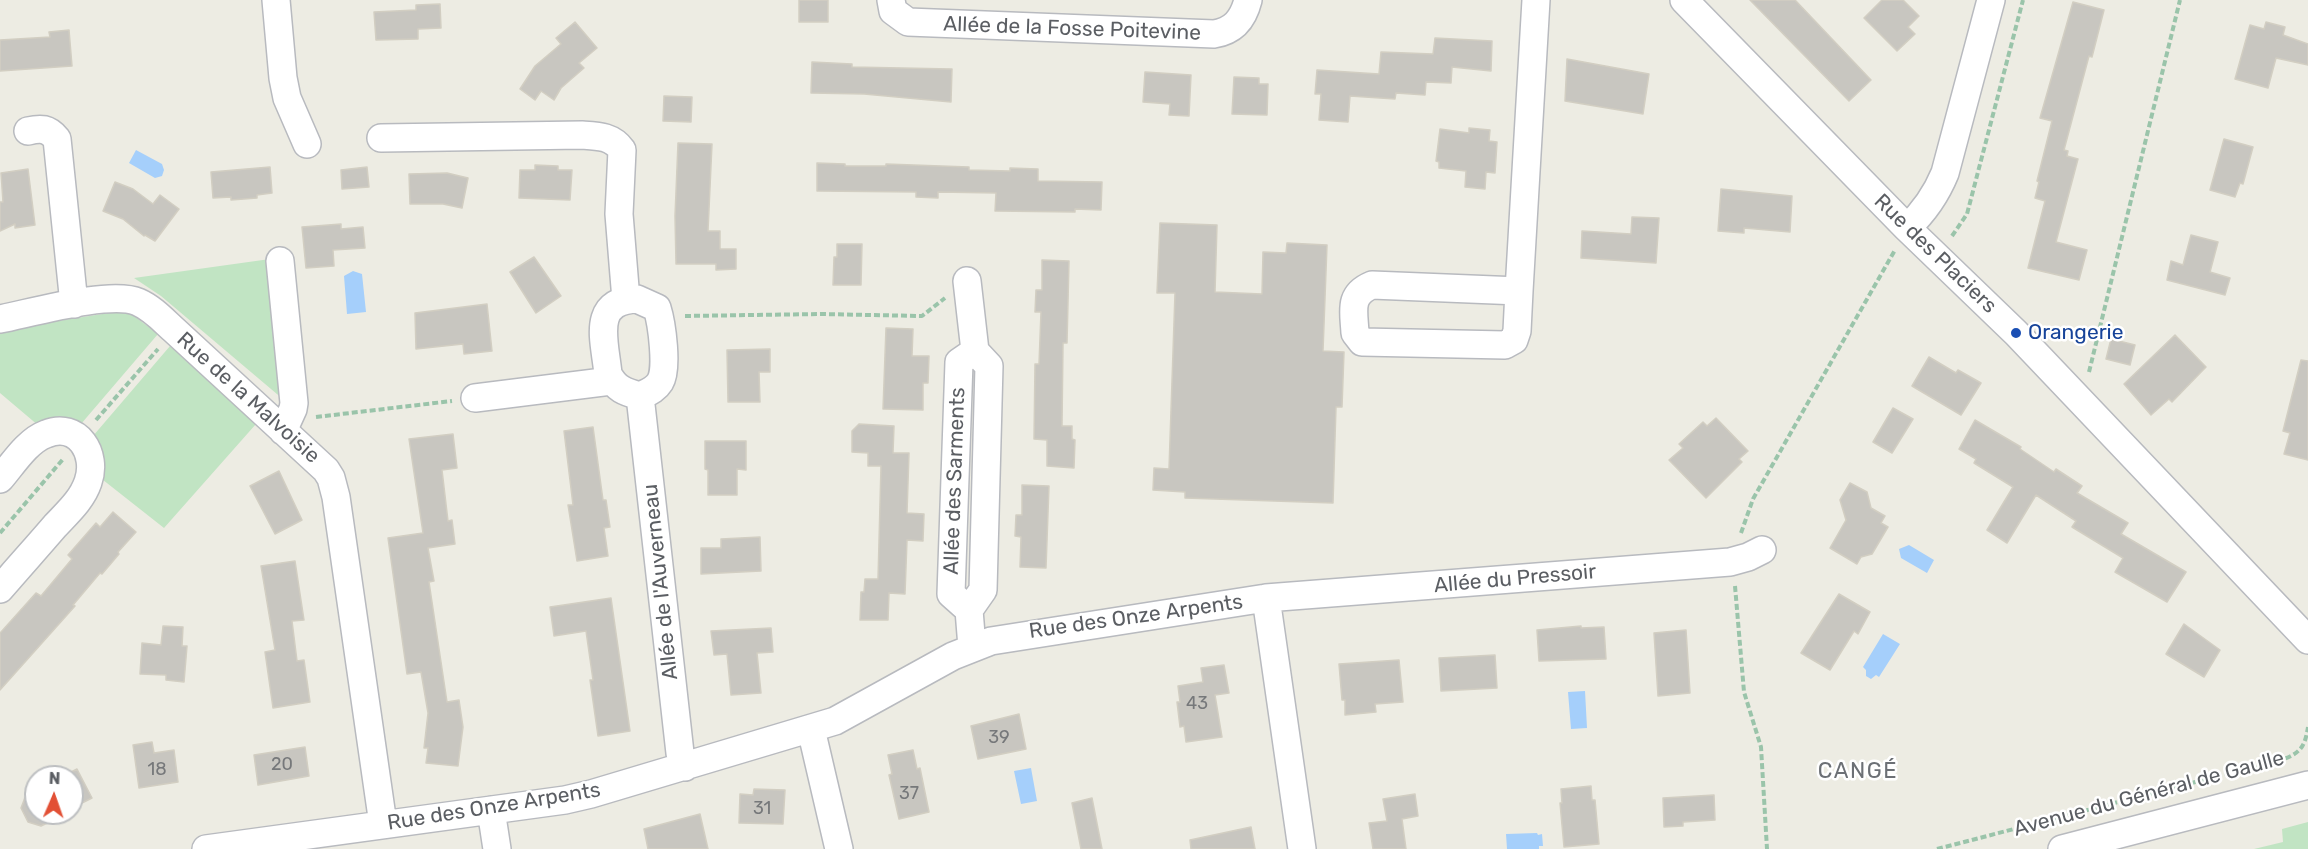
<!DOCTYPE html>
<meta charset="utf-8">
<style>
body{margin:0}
#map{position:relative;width:2308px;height:849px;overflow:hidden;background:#edece3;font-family:Rubik,sans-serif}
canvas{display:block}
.north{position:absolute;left:24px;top:765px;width:60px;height:60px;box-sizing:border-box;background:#fff;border:2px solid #bdbfc1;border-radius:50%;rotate:2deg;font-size:16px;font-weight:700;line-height:24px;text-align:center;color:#5b5e63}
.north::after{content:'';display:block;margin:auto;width:21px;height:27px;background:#e25035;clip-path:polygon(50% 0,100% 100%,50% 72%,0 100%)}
</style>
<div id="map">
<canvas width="2308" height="849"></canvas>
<div class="north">N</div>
</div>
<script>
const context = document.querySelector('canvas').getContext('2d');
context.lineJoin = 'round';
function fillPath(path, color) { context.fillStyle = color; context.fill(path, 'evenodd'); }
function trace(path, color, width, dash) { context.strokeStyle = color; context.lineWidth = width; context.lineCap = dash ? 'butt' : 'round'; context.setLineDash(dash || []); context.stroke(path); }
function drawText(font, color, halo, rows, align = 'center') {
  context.font = font + ' Rubik,sans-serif'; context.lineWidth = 5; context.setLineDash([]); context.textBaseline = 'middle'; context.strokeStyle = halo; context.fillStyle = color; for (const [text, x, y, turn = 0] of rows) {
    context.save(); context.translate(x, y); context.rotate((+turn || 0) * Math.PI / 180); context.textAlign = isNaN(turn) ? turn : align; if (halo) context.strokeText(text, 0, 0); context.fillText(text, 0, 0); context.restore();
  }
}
const green = new Path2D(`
 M270,259L284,400L161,296L134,278Z
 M115,312L130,313L158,334L81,424L39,426L0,393V330Z
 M170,346L256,424L164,528L98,476L93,436Z
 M2308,822V849H2254L2283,842L2282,829Z`);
const water = new Path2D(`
 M136,150L162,164L164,170L162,176L155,178L129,163Z
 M353,271L362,274L366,312L347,314L344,276Z
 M1909,545L1934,560L1927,573L1901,558L1899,549Z
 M1883,634L1900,644L1879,677L1876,675L1871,679L1866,676V670L1863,667Z
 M1585,691L1587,728L1571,729L1568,692Z
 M1031,768L1037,801L1021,804L1014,771Z
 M1537,833L1538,835L1542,834L1543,846H1539V849H1507L1506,834Z`);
const building = new Path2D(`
 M799,0H828V22H799Z
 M1750,0H1795L1871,80L1849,101Z
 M1882,0H1903L1919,16L1908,27L1915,34L1897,51L1864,18Z
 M2073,2L2104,10L2092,57L2089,56L2064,150L2068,151L2067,156L2078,159L2056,242L2087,250L2079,280L2028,268L2045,201L2035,198L2039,182L2037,181L2052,121L2040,118Z
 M440,4L441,28L418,29V39L376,40L374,12L416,10V5Z
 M575,22L597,48L579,63L584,68L561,88L554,100L541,91L535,100L520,89L535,66L561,44L556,38Z
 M2266,22L2285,27L2283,35L2308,44V65L2276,58L2268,88L2235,79L2250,25L2264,29Z
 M69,30L72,66L0,71V40L50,37L49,32Z
 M1435,38L1492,41L1491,71L1452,67L1451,83L1426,82L1425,95L1396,93L1395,99L1350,96L1348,122L1319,120L1321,94H1315L1317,70L1379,74L1381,52L1433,54Z
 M1567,59L1649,74L1643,114L1565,101Z
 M812,62L852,64V67L952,69L951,102L864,94L811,93Z
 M1145,72L1191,75L1189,116L1169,115L1170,104L1143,102Z
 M1234,77L1259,78V84H1268L1267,115L1232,114Z
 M664,96L692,97L691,122L663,121Z
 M1469,128L1490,130L1489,141L1497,142L1495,173L1486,172L1485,189L1465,187L1466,171L1439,168V162L1436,161L1440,129L1469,133Z
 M2224,139L2253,147L2243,184L2240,183L2235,197L2210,190Z
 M678,143L712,144L708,231H720V249H736V269L716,270V264H676L675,216Z
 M817,163L845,164V166H886V164L969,167V170L1010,171V168L1038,169V181L1102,182L1101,210L1075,209V212L995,211L996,193L938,192V198L916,197V192L817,191Z
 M535,165L558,166V170H572L570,200L519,198L520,170H535Z
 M270,167L272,193L257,195V198L231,200V197L213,198L211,172Z
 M367,167L369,187L342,189L341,170Z
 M28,169L35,225L15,228V224L0,231V202H3L1,173Z
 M447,173L468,178L462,208L443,204H410L409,174Z
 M115,182L133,189L153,204L160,195L179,209L155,241L145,235L144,236L123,219L103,211Z
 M1721,189L1792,196L1790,232L1744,228V233L1718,231Z
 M1632,217L1659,218L1656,263L1581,258L1582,231L1631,234Z
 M1160,223L1217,225L1215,292L1262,294L1263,252L1286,253L1287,243L1327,245L1323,351L1344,352L1342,407H1336L1333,503L1185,498V492L1153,490L1154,468L1169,469L1175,293H1157Z
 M341,224V229L363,227L365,248L333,250L334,266L306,268L302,227Z
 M2191,235L2218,242L2210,272L2230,278L2225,295L2167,280L2171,261L2183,265Z
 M837,244H862L861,285H833L834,257H837Z
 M534,257L561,296L536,313L510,272Z
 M1042,260L1069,261L1067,343H1063L1062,426H1072V439L1075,440L1074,468L1047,466V440L1034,439L1035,364H1039L1041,312H1035L1036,290H1042Z
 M487,304L492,351L464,354L463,344L416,349L415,313Z
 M886,328L913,329L912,356H929L928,383H923V410L883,409Z
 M2175,335L2206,367L2172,402L2169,399L2151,415L2124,384Z
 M2111,339L2135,345L2130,365L2106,359Z
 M770,349V372H759L760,402H728L727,350Z
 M1929,357L1956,373L1958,370L1981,383L1961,415L1912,386Z
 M2301,360L2308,361V460L2284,454L2290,433L2283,431Z
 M1893,408L1913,419L1892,453L1873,442Z
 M1716,418L1748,451L1739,459L1742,462L1706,498L1669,460L1683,448L1679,444L1703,422L1707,426Z
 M1975,420L2021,447L2020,449L2054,472L2056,469L2082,486L2077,493L2128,523L2121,534L2186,572L2167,602L2115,572L2123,558L2072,527L2076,521L2036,495L2007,543L1987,530L2013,487L1974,463L1976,459L1959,449Z
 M859,424L894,426L893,453H909L907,513L924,514L923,541L907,540L905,594L889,593L888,620H860L861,592H864L865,579H878L881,466H868V453L852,452V431Z
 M593,427L603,500H606L610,527L604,528L608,556L577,561L568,505H573L564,431Z
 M453,434L457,468L442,470L448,521L452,520L455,544L428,548L434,581L429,582L447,702L459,700L463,727L458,766L426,763L428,748H424L428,713L421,672L407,674L388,538L423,533L409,439Z
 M705,441H746V470L737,469V495H708V470L705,469Z
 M279,471L302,520L275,534L250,486Z
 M1850,483L1867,492L1871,508L1885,516L1881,523L1888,527L1872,554L1861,557L1857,564L1830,548L1846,520L1840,500Z
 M1022,485L1049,486L1046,568L1020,567L1021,537L1015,536L1016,515H1022Z
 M113,512L136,532L118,552L119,554L102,574L100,573L73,605L75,606L0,690V633L36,593L41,596L72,559L68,555L96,523L100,527Z
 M760,537L761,571L701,574V548H721V539Z
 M295,561L304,620L292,621L297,661L304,660L310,702L273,708L265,652L275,650L261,566Z
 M1839,594L1870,612L1858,634L1854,631L1830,670L1801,653Z
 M611,598L630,731L598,736L590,680H593L586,631L554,636L550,607Z
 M2184,624L2220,650L2204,677L2166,654Z
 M163,626L183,627L182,646H187L184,682L166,680V675L140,674L142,643L161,645Z
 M1581,626V628L1604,627L1606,659L1539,661L1537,630Z
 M771,628L773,652L757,653L761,693L731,695L727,654L714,655L711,631Z
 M1686,630L1690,693L1658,696L1654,633Z
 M1495,655L1497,688L1441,691L1439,658Z
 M1399,660L1403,702L1375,704L1376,712L1345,715V700H1342L1339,664Z
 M1224,665L1229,693L1215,695L1222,737L1186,742L1184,726L1180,727L1177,702H1180L1178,686L1203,682L1201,668Z
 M1019,714L1026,749L978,759L971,726Z
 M152,742L154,753L174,750L178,782L139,788L133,745Z
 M305,747L309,776L258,785L254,755Z
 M913,750L917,769L920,768L929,812L899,819L889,775L892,774L888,755Z
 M77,769L92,798L72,808V777H61Z
 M1591,786L1592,800H1595L1599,844L1564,847L1560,803H1562L1561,789Z
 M754,789L785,790L783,824L739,823L740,794L753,795Z
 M36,790V813H61L59,814L60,817L41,826L28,822L21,808L26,795Z
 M1415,794L1418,816L1402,819L1406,849H1373L1369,823L1387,821L1383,799Z
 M1714,795L1715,820L1683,822V826L1664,827L1663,798Z
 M1092,798L1102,849H1081L1072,803Z
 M700,814L708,849H648L644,829Z
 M1251,827L1255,849H1191L1190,840Z`);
const path = new Path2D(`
 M1952,236L1967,214L2023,0
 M685,316L820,314L922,316L945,298
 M2089,372L2180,0
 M316,417L452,401
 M96,420L158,349
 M0,533L64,458
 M1741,533L1753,499L1895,250
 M1735,586L1744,692L1761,747L1767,849
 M1937,849L2284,759C2302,752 2305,745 2308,727`);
const minor = new Path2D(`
 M276,0L283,78L287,98L307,144
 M891,0L893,11L908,22L1214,34C1233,31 1243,20 1248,0
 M1684,0L1907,228L2016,333L2308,640
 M28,131C41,128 48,128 57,139L74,304
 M381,138L582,135C598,136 612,136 622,150L619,214L626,300
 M1907,228C1924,212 1936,195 1945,173L1991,0
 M280,261L294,403L293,409L283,431
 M967,281L975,351
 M1519,291L1372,285C1348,295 1354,311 1355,333L1362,342L1505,345L1514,340L1517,331L1519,291L1536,0
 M637,299L657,308C662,324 668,369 660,382C655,390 648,392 640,396C625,392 616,389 608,374C605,341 590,301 637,299Z
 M0,319C31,313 111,290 138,302C152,308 163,320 174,330L326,470L331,478L336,497L383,824
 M640,396L680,753L685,767
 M475,398L611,381
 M0,479C13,464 27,441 46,434C78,421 98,454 88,482C82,500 67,513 55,526C37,547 18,568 0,589
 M1266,598L1730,562L1748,557L1762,550
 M969,610L951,594L959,362L975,351L989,366L983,590L969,610L972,647
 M811,729L839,849
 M491,810L497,849
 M206,849L565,800L591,794L835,721L953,656L991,641L1266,598L1302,849
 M2062,849L2308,785`);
const markers = [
 [2016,333,6,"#1a4fb4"]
];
const numberNames = [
 ["43",1197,704],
 ["39",999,738],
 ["20",282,765],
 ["18",157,770],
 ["37",909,794],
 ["31",762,809]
];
const streetNames = [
 ["Allée de la Fosse Poitevine",1072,29,2],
 ["Rue des Placiers",1935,254,44],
 ["Rue de la Malvoisie",248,398,42],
 ["Allée des Sarments",955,481,-88],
 ["Allée du Pressoir",1515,579,-5],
 ["Allée de l'Auverneau",661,582,-96],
 ["Rue des Onze Arpents",1136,617,-8],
 ["Avenue du Général de Gaulle",2149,794,-15],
 ["Rue des Onze Arpents",494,807,-9]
];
const transitNames = [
 ["Orangerie",2028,333]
];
const neighbourhoodNames = [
 ["CANGÉ",1858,772]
];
fillPath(green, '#c1e4c3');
fillPath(water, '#a5cffb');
fillPath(building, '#c8c6c0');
trace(building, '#d2cec2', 1.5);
trace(minor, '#b8babf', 30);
trace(path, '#9ac4aa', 4, [6, 3]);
trace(minor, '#fff', 27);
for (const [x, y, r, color] of markers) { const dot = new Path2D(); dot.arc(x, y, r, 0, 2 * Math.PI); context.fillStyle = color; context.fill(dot); trace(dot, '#fff', 2); }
drawText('18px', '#76787a', null, numberNames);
drawText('21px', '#5b5e63', '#fff', streetNames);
drawText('21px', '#164399', '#fff', transitNames, 'left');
context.letterSpacing = '1.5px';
drawText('22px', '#6c7075', '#fff', neighbourhoodNames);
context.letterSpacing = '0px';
</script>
